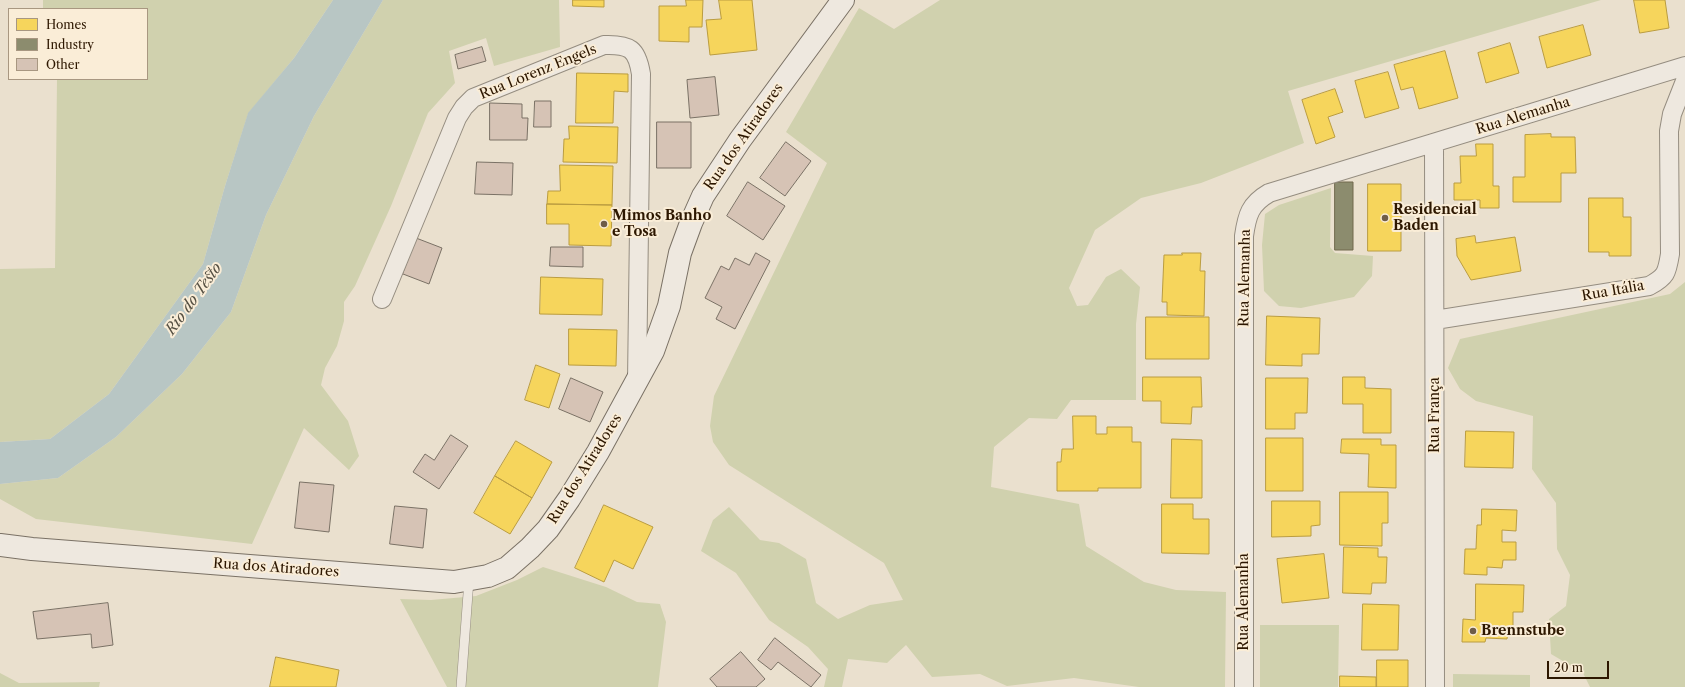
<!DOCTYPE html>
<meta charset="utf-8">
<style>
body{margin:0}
#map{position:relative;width:1685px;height:687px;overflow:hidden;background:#eae0ce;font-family:"Libre Caslon Text",serif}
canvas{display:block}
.legend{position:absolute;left:8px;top:8px;width:140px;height:72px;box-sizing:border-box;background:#faedd7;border:1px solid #a89781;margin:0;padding:5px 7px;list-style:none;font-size:12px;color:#2d1700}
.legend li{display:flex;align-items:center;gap:8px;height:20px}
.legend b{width:20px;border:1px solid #a89781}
.scale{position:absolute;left:1547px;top:661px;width:62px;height:18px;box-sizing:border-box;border:2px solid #2d1700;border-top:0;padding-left:5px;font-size:12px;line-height:14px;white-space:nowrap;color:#2d1700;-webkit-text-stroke:3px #faedd7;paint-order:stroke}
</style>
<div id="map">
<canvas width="1685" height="687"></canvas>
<ul class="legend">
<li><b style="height:11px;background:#f6d55c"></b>Homes</li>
<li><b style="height:11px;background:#8c8c6e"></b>Industry</li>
<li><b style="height:11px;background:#d6c3b5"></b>Other</li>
</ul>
<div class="scale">20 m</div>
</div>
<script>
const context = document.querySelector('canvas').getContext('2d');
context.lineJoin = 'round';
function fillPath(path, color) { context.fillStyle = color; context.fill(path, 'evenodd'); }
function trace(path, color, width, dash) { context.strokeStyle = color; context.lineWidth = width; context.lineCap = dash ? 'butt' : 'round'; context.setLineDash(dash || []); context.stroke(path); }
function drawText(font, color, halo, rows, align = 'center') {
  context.font = font + ' "Libre Caslon Text",serif'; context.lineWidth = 4; context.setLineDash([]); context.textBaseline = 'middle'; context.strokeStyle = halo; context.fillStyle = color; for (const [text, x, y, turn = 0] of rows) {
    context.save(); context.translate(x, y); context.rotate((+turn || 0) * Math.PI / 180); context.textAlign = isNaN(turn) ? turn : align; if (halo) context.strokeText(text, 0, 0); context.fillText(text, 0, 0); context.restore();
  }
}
const green = new Path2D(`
 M43,0H333L294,58L248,114L225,186L203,264L109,394L50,439L0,442V269L55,268L57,79H147V9H43Z
 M383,0H559L560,47L494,66L486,38L449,51L455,83L428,113L391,206L355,286L344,302V321L337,346L325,368L321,385L348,421L359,456L349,470L304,428L252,544L36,519L0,499V484L58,478L116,437L182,374L231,312L266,215L314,116Z
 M940,0H1601L1288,91L1304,143L1201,183L1141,198L1095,230L1069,288L1077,306L1088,305L1106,277L1121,269L1140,287L1136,324V400H1071L1057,419L1029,418L994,447L991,487L1079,504L1086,546L1144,582L1176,590L1226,592L1225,687H1139L1074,678L1007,686L980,674L932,677L906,645L887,663L848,659L842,687H824L828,669L808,647L769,620L736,573L701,551L713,520L729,507L760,540L779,543L806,559L816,603L838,619L870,605L903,600L884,563L729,465L713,442L710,426L714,396L827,163L786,132L859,8L894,29Z
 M1331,188L1330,247L1335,253L1373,256L1372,276L1354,297L1301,308L1279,306L1264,291L1262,245L1265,214L1279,205Z
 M1685,282V687H1590L1583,673L1551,654L1549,619L1566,606L1570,575L1557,549L1556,503L1532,469L1533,416L1476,401L1460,389L1448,368L1460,339L1670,294Z
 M543,567L606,587L637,602L660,604L666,622L658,687H447L400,599L431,600L476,596L517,580Z
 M1260,625H1339L1338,687H1260Z
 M0,673L19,683L100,682L99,687H0Z
 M1453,674L1530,675V687H1453Z`);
const water = new Path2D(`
 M333,0H383L314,116L266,215L231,312L182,374L116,437L58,478L0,484V442L50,439L109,394L203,264L225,186L248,113L294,58Z`);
const homes = new Path2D(`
 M573,0H604V7L573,6Z
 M686,0H703L702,27H689V42L659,41V6H686Z
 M719,0H752L757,50L710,55L706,20L721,19Z
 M1634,0H1665L1669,28L1640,33Z
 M1583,25L1591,55L1547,68L1539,37Z
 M1510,43L1519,73L1486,83L1478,53Z
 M1445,51L1458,98L1419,109L1413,87L1401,90L1394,65Z
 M1388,72L1399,108L1365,118L1355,81Z
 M577,73L628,74V92L614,91L613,123H576Z
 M1335,89L1343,112L1328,117L1335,137L1316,144L1302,100Z
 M569,126L618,127L617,163L563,162L564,139H569Z
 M1551,134V137H1575L1576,173H1561V202H1513V177H1525V135Z
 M1476,144H1493V186H1499V208H1480V200H1454V183H1461L1460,156H1476Z
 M560,165L613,166L612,205L547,204L548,191H560Z
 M1368,184H1401V251H1368Z
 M1589,198H1623V217H1631V256H1609V252H1589Z
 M547,204L612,205L611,246L569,245V224H547Z
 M1475,236L1476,243L1515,237L1521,271L1471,280L1457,256L1456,239Z
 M1182,253H1201L1200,271H1205L1204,316L1167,315V302H1162L1164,255H1182Z
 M541,277L603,279L602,315L540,314Z
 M1267,316L1320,318L1319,354H1302V366L1266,365Z
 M1146,317H1209V359H1146Z
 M569,329L617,330L616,366L569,365Z
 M536,365L560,374L549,408L525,400Z
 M1143,377H1201L1202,407H1192L1191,424L1161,423V401H1143Z
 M1343,377H1365V388L1391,389V433H1363V404H1343Z
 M1266,378H1308L1307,413H1295V429H1266Z
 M1073,416H1096V434H1107V427H1132V442H1141V488H1098V491H1057V462H1061L1062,449H1073Z
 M1466,431L1514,432L1513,468L1465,467Z
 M1266,438H1303V491H1266Z
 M1172,439L1202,440V498H1171Z
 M1342,439H1381V445H1396V488L1368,487L1369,454L1341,453Z
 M516,441L552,462L532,498L495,476Z
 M495,476L532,498L510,534L474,513Z
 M1340,492H1388V523H1382V546L1340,545Z
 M1272,501H1320V525L1311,526V536L1272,537Z
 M1162,504H1193V519H1209V554L1162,553Z
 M604,505L653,527L633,569L614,560L604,582L575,568Z
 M1482,509L1517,510L1516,531L1502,530V542H1516V560H1503L1502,568L1487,567V575L1464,574L1465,549H1476L1477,525H1481Z
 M1344,547L1378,548V557H1387L1386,583H1372L1371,594L1343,593Z
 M1324,554L1329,598L1282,603L1277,559Z
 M1476,584L1524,585L1523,612H1513V632H1508L1507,639L1486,638L1485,642H1462L1463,619L1475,620Z
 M1363,604L1399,605L1398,650H1362Z
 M276,657L339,670L336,687H270Z
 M1377,660H1408V687H1377Z
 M1340,676L1376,677V687H1340Z`);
const industry = new Path2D(`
 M1335,182H1353V250H1335Z`);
const building = new Path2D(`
 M482,47L486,61L458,69L455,55Z
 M715,77L719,115L690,118L687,80Z
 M535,101H551V127H534Z
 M490,103L522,104V118H528L527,140H490Z
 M657,122H691V168H657Z
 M786,142L811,161L785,196L760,178Z
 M477,162L513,163L512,195L475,194Z
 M748,182L785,206L763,240L727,216Z
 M416,238L442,248L429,284L403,274Z
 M551,247H583V267L550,266Z
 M756,253L770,261L735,329L716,319L722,307L705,298L721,266L729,270L735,258L749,265Z
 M571,378L603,392L590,422L559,409Z
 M451,435L468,446L439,489L413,472L425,454L434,460Z
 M300,482L334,485L329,532L295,528Z
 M395,506L427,509L423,548L390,544Z
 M108,603L113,645L92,648L91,634L37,639L33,612Z
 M775,638L821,675L811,687L778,662L771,670L758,660Z
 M741,652L765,679L756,687H717L710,679Z`);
const lane = new Path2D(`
 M461,687L469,580`);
const street = new Path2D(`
 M1434,143L1435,687
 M382,299L457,118L464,107L473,98L604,45C630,44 637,49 641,74L637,381
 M1435,320L1649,286C1666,277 1667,273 1670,254L1669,131L1672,114L1685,81
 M1244,687V236C1247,215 1250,204 1269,193L1685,66`);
const secondary = new Path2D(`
 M0,545L32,549L454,582L488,576L507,568L530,548L548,529L569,499L598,452L653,351L669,306L680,253L691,223L703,196L740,140L843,0`);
const markers = [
 [1385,218,4,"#6f5d48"],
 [604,224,4,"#6f5d48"],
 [1473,631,4,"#6f5d48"]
];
const streetNames = [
 ["Rua Lorenz Engels",538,72,-22],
 ["Rua Alemanha",1523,116,-17],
 ["Rua dos Atiradores",744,137,-55],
 ["Rua Alemanha",1245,278,-89],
 ["Rua Itália",1613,291,-10],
 ["Rua França",1435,415,-90],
 ["Rua dos Atiradores",585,469,-58],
 ["Rua dos Atiradores",276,568,4],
 ["Rua Alemanha",1244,602,-90]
];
const poiNames = [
 ["Residencial",1393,210],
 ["Baden",1393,226],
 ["Mimos Banho",612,216],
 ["e Tosa",612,232],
 ["Brennstube",1481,631]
];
const waterNames = [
 ["Rio do Testo",194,299,-54]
];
fillPath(green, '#d0d1ae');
fillPath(water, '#b8c6c4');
fillPath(homes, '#f6d55c');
trace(homes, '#ba9c40', 1);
fillPath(industry, '#8c8c6e');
trace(industry, '#70694d', 1);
fillPath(building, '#d6c3b5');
trace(building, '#7a7165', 1);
trace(lane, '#958d80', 10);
trace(street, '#958d80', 20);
trace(secondary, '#7a7165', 24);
trace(lane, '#eee8df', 9);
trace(street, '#eee8df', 18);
trace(secondary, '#eee8df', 22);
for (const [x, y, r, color] of markers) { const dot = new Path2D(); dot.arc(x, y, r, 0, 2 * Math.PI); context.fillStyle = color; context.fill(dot); trace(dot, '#faedd7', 1.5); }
drawText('14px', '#2d1700', '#faedd7', streetNames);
drawText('bold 14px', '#2d1700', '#faedd7', poiNames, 'left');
drawText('italic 15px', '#565043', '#faedd7', waterNames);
</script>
